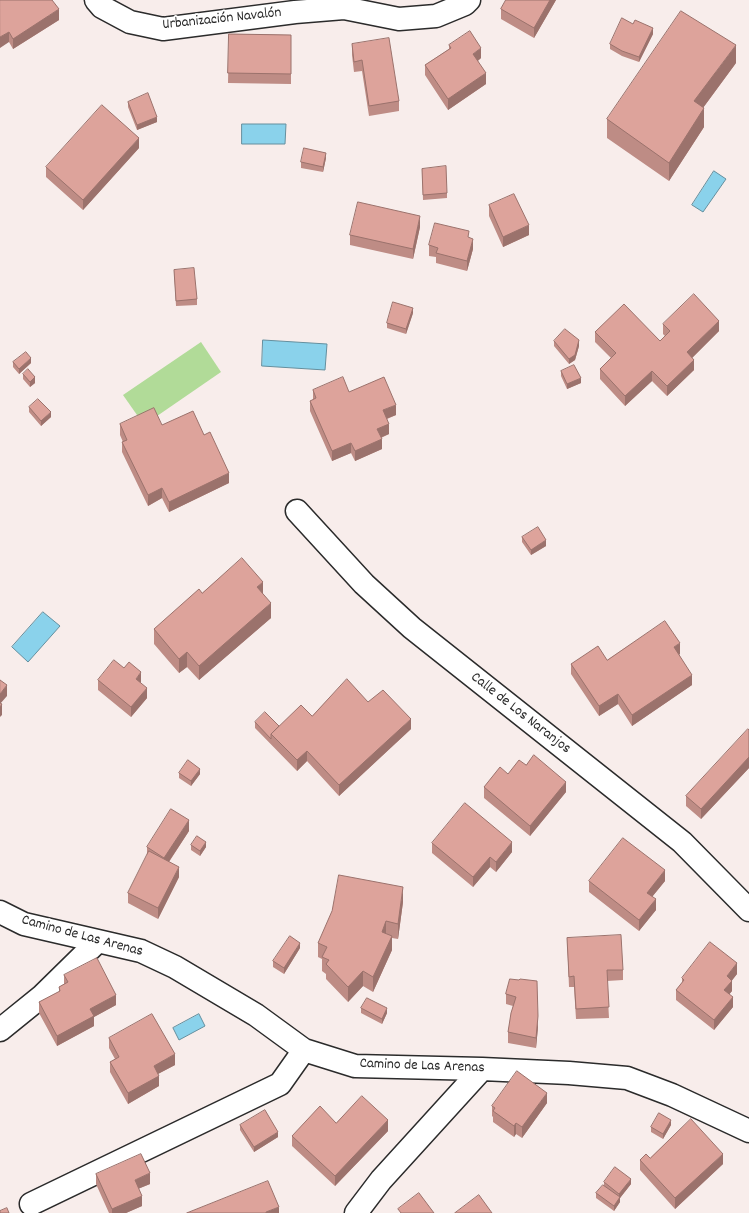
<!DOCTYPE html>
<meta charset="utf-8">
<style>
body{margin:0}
canvas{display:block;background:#f8edeb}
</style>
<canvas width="749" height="1213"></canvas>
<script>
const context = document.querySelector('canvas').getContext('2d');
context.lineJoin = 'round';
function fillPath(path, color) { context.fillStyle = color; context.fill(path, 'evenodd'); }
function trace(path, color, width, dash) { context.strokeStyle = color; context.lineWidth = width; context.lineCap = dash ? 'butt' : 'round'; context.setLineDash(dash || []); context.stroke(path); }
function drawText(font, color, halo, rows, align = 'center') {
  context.font = font + ' Dekko,sans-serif'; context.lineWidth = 3.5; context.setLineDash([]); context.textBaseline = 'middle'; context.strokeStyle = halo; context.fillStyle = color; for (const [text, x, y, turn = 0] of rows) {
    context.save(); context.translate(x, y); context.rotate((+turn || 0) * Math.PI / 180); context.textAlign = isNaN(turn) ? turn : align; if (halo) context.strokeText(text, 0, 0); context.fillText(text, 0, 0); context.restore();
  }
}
const green = new Path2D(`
 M201,342L221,372L144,425L123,395Z`);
const water = new Path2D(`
 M242,124H286L285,144H242Z
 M714,171L726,179L703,212L692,205Z
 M263,340L327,344L325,370L262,366Z
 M43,612L60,626L28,662L12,647Z
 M199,1014L205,1026L179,1040L173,1028Z`);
const minor = new Path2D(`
 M96,0L102,7L130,22L163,29L295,12L344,8L399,19L436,16L465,4L469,0
 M297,511L364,584L412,628L682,842L749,910
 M0,912L24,924L141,951L175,967L256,1015L304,1050L355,1066L482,1069L569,1073L627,1078L672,1095L749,1131
 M0,1030L42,996L97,942
 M31,1204L280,1084L304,1050
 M356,1213L381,1180L482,1069`);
const wall = new Path2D(`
 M0,0L59,20L13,49L9,42Z
 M506,0H556L534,38L501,19V9Z
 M633,24L653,34L639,62L622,56L610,49V44Z
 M229,34L291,35V84L228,83Z
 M352,44L399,101V111L369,116L362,71L354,72L352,55Z
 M449,45L481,58L478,61L486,84L448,110L425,75V65L449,49Z
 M736,63L703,108L704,127L669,181L607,138V119Z
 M128,102L157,122L137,130L128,107Z
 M139,148L83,210L46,177V167Z
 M326,158L323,172L301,168V162Z
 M422,169L447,193V198L423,200Z
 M489,205L529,235L503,247L489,216Z
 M420,227L413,259L350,245V235Z
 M469,238L473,249L467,271L436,263V257L429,256V245Z
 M174,270L197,299V305L176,306Z
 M413,313L406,334L387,328V323Z
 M663,324L719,331L692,358L694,370L667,396L652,381L625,406L600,379V369L611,358L595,342V332L660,341L665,336L663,334Z
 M554,341L579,346L575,360L569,364L554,346Z
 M13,362L31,363L19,374L13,367Z
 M561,371L581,383L567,389L561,376Z
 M23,374L35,383L30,387L23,379Z
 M313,390L349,392L396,415L387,419L389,434L381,438L382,449L355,461L351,453L332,461L310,411V401L313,400Z
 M29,407L51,417L41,426L29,412Z
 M120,424L162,425L204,435L229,483L169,512L162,498L148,506L122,452V442H123L120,435Z
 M522,537L546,546L531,555L522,542Z
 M202,593L263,594L271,618L199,680L187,667L179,673L154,644V629Z
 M679,654L692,685L632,726L618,704L599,716L571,674V664L607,660L680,654Z
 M98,680L141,682V683L147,698L131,717L98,690Z
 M368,702L411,729L339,796L307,761L297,771L255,728V722L279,726L312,716Z
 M749,730V768L701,819L686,806V796Z
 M526,765L566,792L530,836L484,798V787L508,774Z
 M179,773L200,774L191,786L179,778Z
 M189,831L169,862L179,877L158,919L128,903V893L147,856V847Z
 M432,843L512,852L496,872L490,867L473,887L432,853Z
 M191,845L206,847L200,856L191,850Z
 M589,881H665L652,897L656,910L639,931L589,892Z
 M403,902L398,939L392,938V950L373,992L363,986L348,1002L326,979V974L322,971V959L318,957V943Z
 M567,938L623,970V980L607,981L609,1018L576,1019L574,987H569Z
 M300,948L284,974L273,967V961Z
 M737,974L732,980V991L729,994L733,1007L714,1030L676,1000V990L682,983V978Z
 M64,975L116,1005L94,1017V1026L57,1046L39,1013V1002L59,992V987L64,984Z
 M510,979L538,1027L536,1048L508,1043V1032L513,1006L506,1004V994Z
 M361,1008L387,1013L382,1024L361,1013Z
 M109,1038L175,1065L158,1074L159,1086L128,1104L110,1072V1062L115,1059L109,1048Z
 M547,1103L522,1138L516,1134L514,1137L493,1122V1117L492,1116V1106Z
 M336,1123L388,1131L335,1186L292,1146V1136Z
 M240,1125L278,1137L254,1152L240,1130Z
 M671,1125L663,1139L651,1132V1127Z
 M650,1158L723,1164L675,1209L640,1170V1160Z
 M96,1174L150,1184L138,1189L142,1206L126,1213H109L96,1184Z
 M604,1182L631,1184L620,1198V1202L614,1211L596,1198V1193L604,1185Z`);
const shadedWall = new Path2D(`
 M550,0H556L534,38V28Z
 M59,9V20L13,49V39Z
 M653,28V34L639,62V57Z
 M9,32V42L0,48V37Z
 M736,45V63L694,120V101Z
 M481,48V58L473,64V54Z
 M486,73V84L448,110V99Z
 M704,108V127L669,181V163Z
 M157,117V122L137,130V125Z
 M139,138V148L83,210V200Z
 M326,153V158L323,172V167Z
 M420,216V227L413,259V249Z
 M529,225V235L503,247V237Z
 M473,239V249L467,271V261Z
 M413,308V313L406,334V329Z
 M719,321V331L687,363V352Z
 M579,340V346L575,360L569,364V359Z
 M31,358V363L19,374V369Z
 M694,360V370L667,396V386Z
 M652,371V381L625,406V396Z
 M35,377V383L30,387V382Z
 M581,378V383L567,389V384Z
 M396,405V415L383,420V410Z
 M51,412V417L41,426V421Z
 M389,424V434L377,439V429Z
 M382,439V449L355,461V451Z
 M351,443V453L332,461V451Z
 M229,473V483L169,512V502Z
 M162,488V498L148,506V495Z
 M546,540V546L531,555V550Z
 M263,582V597L257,587Z
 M271,603V618L199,680V666Z
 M680,643V654L674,658V647Z
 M187,652V667L179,673V659Z
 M141,672V682L136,689V679Z
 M692,675V685L632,726V715Z
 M7,685V696L0,704V694Z
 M147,688V698L131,717V707Z
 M618,694V704L599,716V706Z
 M2,704V715L0,717V707Z
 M411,719V729L339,796V785Z
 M307,751V761L297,771V760Z
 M749,757V768L701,819V809Z
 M200,769V774L191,786V781Z
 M566,782V792L530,836V826Z
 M189,820V831L164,869V858Z
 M206,842V847L200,856V851Z
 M512,842V852L496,872V862Z
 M490,857V867L473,887V877Z
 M179,867V877L158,919V908Z
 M665,870V881L647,903V893Z
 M403,887V902L398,939V924Z
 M656,899V910L639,931V920Z
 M386,921V936L382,932Z
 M392,936V950L373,992V977Z
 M300,943V948L284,974V968Z
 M737,963V974L727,987V976Z
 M363,971V986L348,1002V987Z
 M732,981V991L724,1001V990Z
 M116,995V1005L94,1017V1026L57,1046V1036L90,1009Z
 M733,997V1007L714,1030V1020Z
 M387,1008V1013L382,1024V1019Z
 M538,1016V1027L536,1048V1038Z
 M175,1054V1065L154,1076V1066Z
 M159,1076V1086L128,1104V1093Z
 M547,1093V1103L522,1138V1127Z
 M388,1120V1131L335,1186V1176Z
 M671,1120V1125L663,1139V1134Z
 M516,1123V1134L514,1137V1126Z
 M278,1132V1137L254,1152V1147Z
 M723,1154V1164L675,1209V1198Z
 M150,1173V1184L135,1190V1180Z
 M631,1179V1184L620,1198V1202L614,1211V1206L619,1198V1194Z
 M142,1196V1206L126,1213H112V1209Z
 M279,1207V1213H266V1212Z`);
const building = new Path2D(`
 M0,0H52L59,9L13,39L9,32L0,37Z
 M506,0H550L534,28L501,9Z
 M681,11L736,45L694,101L704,108L669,163L607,119Z
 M622,18L633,24L635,20L653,28L639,57L622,51L610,44Z
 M470,31L481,48L473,54L486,73L448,99L425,65L451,48L449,45Z
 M229,34L291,35V74L228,73Z
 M389,38L399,101L369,106L362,60L354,62L352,44Z
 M148,93L157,117L137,125L128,102Z
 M102,105L139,138L83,200L46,167Z
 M304,148L326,153L323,167L301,162Z
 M446,166L447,193L423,195L422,169Z
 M514,194L529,225L503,237L489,205Z
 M358,202L420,216L413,249L350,235Z
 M435,223L469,231L468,237L473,239L467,261L436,253L438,248L429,245Z
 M194,268L197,299L176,301L174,270Z
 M694,294L719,321L687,352L694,360L667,386L652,371L625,396L600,369L616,353L595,332L624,304L660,341L670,331L663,324Z
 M393,302L413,308L406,329L387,323Z
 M565,329L579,340L575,355L569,359L554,341Z
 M26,352L31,358L19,369L13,362Z
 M574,365L581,378L567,384L561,371Z
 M28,369L35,377L30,382L23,374Z
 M343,377L349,392L384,377L396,405L383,410L389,424L377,429L382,439L355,451L351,443L332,451L310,401L316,398L313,390Z
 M38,399L51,412L41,421L29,407Z
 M154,408L162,425L193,411L204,435L210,432L229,473L169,502L162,488L148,495L122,442L127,440L120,424Z
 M538,527L546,540L531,550L522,537Z
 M242,558L263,582L257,587L271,603L199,666L187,652L179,659L154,629L199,589L202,593Z
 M665,621L680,643L674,647L692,675L632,715L618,694L599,706L571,664L598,646L607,660Z
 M114,660L124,668L129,662L141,672L136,679L147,688L131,707L98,680Z
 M347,679L368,702L383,690L411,719L339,785L307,751L297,760L271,734L301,705L312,716Z
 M0,680L7,685L0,694Z
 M0,703L2,704L0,707Z
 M265,712L279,726L271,734V739L255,722Z
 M748,729L749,730V757L701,809L686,796Z
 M534,755L566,782L530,826L484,787L500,767L508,774L519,760L526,765Z
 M188,760L200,769L191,781L179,773Z
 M465,803L512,842L496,862L490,857L473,877L432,843Z
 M171,809L189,820L164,858L147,847Z
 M197,836L206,842L200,851L191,845Z
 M623,838L665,870L647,893L656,899L639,920L589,881Z
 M149,851L179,867L158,908L128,893Z
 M339,875L403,887L398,924L386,921L382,932L392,936L373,977L363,971L348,987L326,964L329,960L322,957L327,947L318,943L332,911Z
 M621,935L623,970H607L609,1007L576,1009L574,976L569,977L567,938Z
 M290,936L300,943L284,968L273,961Z
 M710,942L737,963L727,976L732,981L724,990L733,997L714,1020L676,990L684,980L682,978Z
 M97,958L116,995L90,1009L94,1016L57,1036L39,1002L60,991L59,987L68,982L64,975Z
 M510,979L519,980L520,979L537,981L538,1016L536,1038L508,1032L511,1013L516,997L506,994Z
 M367,998L387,1008L382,1019L361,1008Z
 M152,1014L175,1054L154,1066L159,1076L128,1093L110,1062L119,1057L109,1038Z
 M517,1071L547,1093L522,1127L516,1123L514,1126L493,1111L495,1108L492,1106Z
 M362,1096L388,1120L335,1176L292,1136L320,1106L336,1123Z
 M265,1110L278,1132L254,1147L240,1125Z
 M659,1113L671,1120L663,1134L651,1127Z
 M691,1119L723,1154L675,1198L640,1160L646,1154L650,1158Z
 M141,1154L150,1173L135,1180L142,1196L112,1209L96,1174Z
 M615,1167L631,1179L619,1194L604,1182Z
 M268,1181L279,1207L266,1212V1213H187Z
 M603,1185L620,1197L614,1206L596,1193Z
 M419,1193L434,1213H401L398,1209Z
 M479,1195L492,1213H455Z
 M7,1208L9,1213H0V1211Z`);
const streetNames = [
 ["Urbanización Navalón",222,20,-6],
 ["Calle de Los Naranjos",520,714,38],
 ["Camino de Las Arenas",82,937,15],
 ["Camino de Las Arenas",422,1067,2]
];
fillPath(green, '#b1db98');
fillPath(water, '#8ad2eb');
trace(water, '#648f9e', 1);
trace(minor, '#2b2b2b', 25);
trace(minor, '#fff', 22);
fillPath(wall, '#be8c85');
fillPath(shadedWall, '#9b726c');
fillPath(building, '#dda39b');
trace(building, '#9b726c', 1);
drawText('15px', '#2b2b2b', '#fff', streetNames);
</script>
